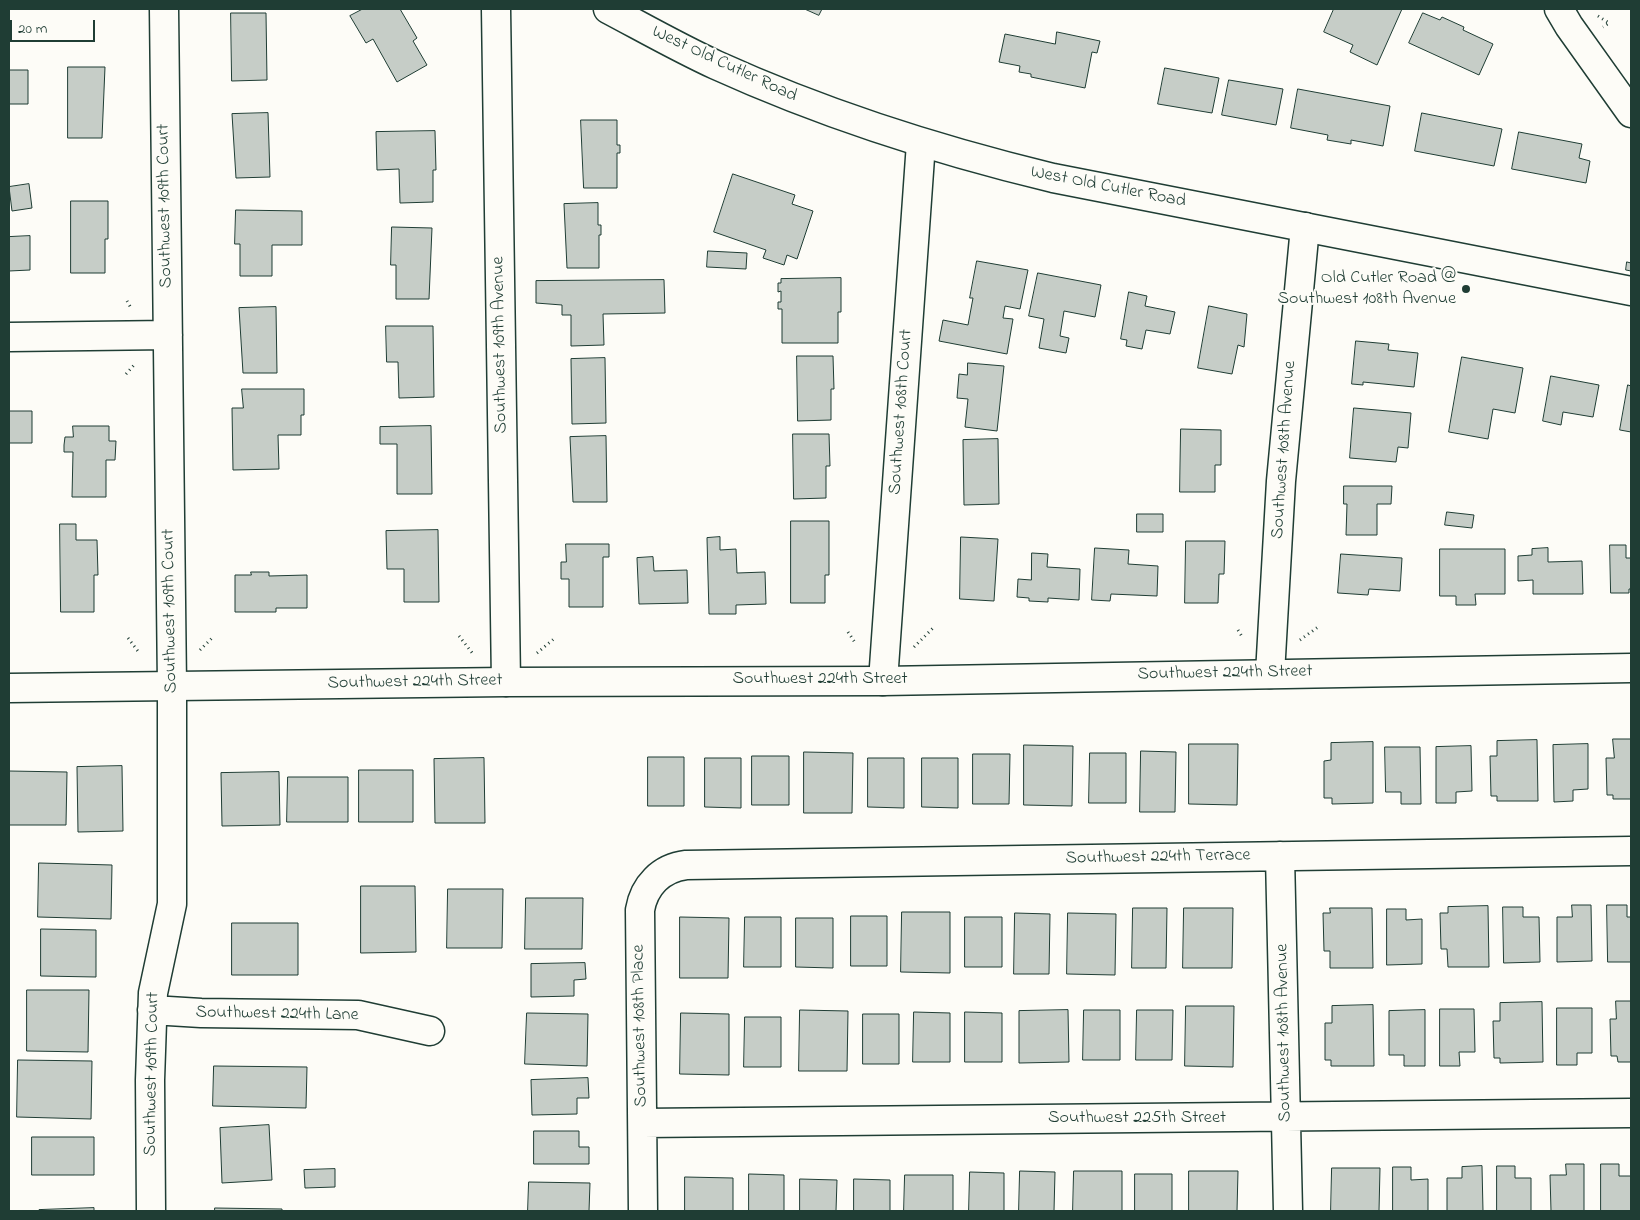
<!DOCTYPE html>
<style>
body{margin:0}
#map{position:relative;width:1640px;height:1220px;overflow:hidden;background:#fdfcf7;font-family:"Indie Flower",sans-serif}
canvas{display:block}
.frame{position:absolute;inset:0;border:10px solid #1f3d34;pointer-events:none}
.scale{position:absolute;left:10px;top:20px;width:85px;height:22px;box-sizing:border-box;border:2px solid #1f3d34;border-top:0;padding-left:6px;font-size:15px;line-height:18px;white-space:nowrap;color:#1f3d34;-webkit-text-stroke:4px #fdfcf7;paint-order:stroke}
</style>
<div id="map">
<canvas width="1640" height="1220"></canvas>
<div class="frame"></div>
<div class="scale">20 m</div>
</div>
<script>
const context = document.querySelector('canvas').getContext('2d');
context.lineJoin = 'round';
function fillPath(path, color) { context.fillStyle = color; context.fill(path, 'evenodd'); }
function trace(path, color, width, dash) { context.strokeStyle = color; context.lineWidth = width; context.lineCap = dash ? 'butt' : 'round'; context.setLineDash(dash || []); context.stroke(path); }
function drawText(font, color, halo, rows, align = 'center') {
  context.font = font + ' "Indie Flower",sans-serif'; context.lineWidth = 4; context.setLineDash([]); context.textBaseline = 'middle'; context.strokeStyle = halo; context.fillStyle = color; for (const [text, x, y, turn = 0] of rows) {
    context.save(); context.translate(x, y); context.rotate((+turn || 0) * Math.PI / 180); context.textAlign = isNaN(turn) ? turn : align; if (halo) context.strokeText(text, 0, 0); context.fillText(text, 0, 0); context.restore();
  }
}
const building = new Path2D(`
 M363,9H400L417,38L413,41L427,65L397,82L373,39L366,43L350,16Z
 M805,9H822L819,15Z
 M1334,9H1402L1377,65L1350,52L1353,45L1324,32Z
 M231,13H266L267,80L232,81Z
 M1423,13L1440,20L1442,17L1464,27L1463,30L1493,44L1479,75L1409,43Z
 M1057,32L1100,41L1097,53L1092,52L1085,88L1031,77V74L1019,72L1020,66L999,62L1005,34L1055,44Z
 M68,67H105L102,138H68Z
 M1165,68L1219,78L1212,113L1158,104Z
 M9,70H28V104H9Z
 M1229,80L1283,89L1276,125L1222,115Z
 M1298,89L1390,106L1383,146L1351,140V144L1327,140L1328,135L1291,128Z
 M268,113L270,177L236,178L232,114Z
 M1422,113L1502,129L1494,166L1415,151Z
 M581,120H617V145H620V153H617V188H584Z
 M435,131L436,170H433V202L400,203L399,169L377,170L376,132Z
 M1519,132L1582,144L1579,158L1590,161L1586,183L1512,169Z
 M733,174L795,195L792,204L813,211L797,259L787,255L784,265L763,258L766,250L714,232Z
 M29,184L32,208L12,211L9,187Z
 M71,201H108V239H105V273H71Z
 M598,203V225H601V235H599V268H567L564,204Z
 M236,210L302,211V245H272V276H240V244H235Z
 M392,227L432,228L429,299H396V265H391Z
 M30,236V270L9,271V237Z
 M708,251L747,253L746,269L707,267Z
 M977,261L1028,270L1020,309L1005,306L1003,318L1013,319L1007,354L939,341L943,320L968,325L973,298H970Z
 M1627,262L1631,263V271L1626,270Z
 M1038,273L1101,285L1095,317L1064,311L1060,336L1069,338L1066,353L1039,348L1044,319L1029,316Z
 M841,278V312H838V343H782V309H778V302H781V291L778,292V283H781V279Z
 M664,280L665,313L603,314L604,345L571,346V315H562V305L536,303V281Z
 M1129,292L1147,296L1145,306L1175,312L1170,334L1146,330L1142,349L1126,346L1127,340L1121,339Z
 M1209,306L1247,314L1244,347L1238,345L1232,374L1198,368Z
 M276,307L277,373H243L239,308Z
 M386,326H433L434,397L399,398L398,362H387Z
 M1356,341L1389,344L1388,350L1418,353L1414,387L1363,382V385L1352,384Z
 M797,356H833L834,389H831V420L798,421Z
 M1462,357L1523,368L1515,413L1493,409L1488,439L1449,432Z
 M605,358L606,423L572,424L571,359Z
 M968,363L1004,366L997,431L965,427L968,399L957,398L959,374L967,375Z
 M1551,376L1599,385L1593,417L1563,412L1561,425L1543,421Z
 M1628,385L1631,386V432L1620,430Z
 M242,389H304V415H301V435H278L279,469L233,470L232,408H243Z
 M1354,408L1411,413L1408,448L1398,447L1396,462L1350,458Z
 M9,411H32V443H9Z
 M73,426H109V441H116L115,460H106V497H72L73,452H64V445L65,437H73Z
 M431,426L432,494H397V444H380V427Z
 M1181,429L1221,430V465H1215V492H1180Z
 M793,434H829L830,466H826V498L794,499Z
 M606,436L607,502H573L570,437Z
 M998,439L999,504L964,505L963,440Z
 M1344,486H1392L1391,504H1377V535H1346L1347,504H1344Z
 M1447,512L1474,515L1472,528L1445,525Z
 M1137,514H1163V532H1137Z
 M791,521H829V575H825V603H791Z
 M60,524H76V540H97L98,575H94V612H61Z
 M438,530L439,602H404V569H387L386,531Z
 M720,537V550L736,549L737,573L765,572L766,604L736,605V614H709L707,538Z
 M961,537L998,539L994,601L960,599Z
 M1186,541H1225L1224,574H1219L1218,603H1185Z
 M566,544H609V557H603V607H569V579H561V562H566Z
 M1610,545H1626V558H1631V589H1629V593H1611Z
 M1095,548L1129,550L1128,564L1158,566L1157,596L1111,594L1110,601L1092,600Z
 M1548,548V562L1582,561L1583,594H1533V580L1518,581V556L1532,555V549Z
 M1440,549H1505V594H1475L1476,605H1456V596H1440Z
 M1032,553L1048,554L1047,567L1080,569L1079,600L1048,598V602L1029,601V598L1017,597L1018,579L1031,580Z
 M1341,554L1402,558L1400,591L1369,589L1368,595L1338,593Z
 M653,557L654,571L687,570L688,603L639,604L637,558Z
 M251,572H269V576L307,575V608H276V612H235V575H251Z
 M1613,739H1631V799H1613V795H1607L1606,758H1614Z
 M1537,740L1538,801H1497V796H1491L1490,756H1497V741Z
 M1373,742V803L1332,804V798H1324V761L1331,760V743Z
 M1189,744H1238L1237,805L1189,804Z
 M1588,744V789L1573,790V801L1554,802L1553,745Z
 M1024,745L1073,746L1072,806L1024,805Z
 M1471,746L1472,791L1456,792V803H1436V747Z
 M1385,747H1420L1421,804H1401V792H1386Z
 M1141,751L1176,752L1175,812H1140Z
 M804,752L853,753L852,813H804Z
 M1090,753H1126V803H1089Z
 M973,754H1010L1009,804H973Z
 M752,756H789V805H752Z
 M648,757H684V806H648Z
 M484,758L485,823H435L434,759Z
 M705,758H741V808L705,807Z
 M868,758H904V808L868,807Z
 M922,758H958V808L922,807Z
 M122,766L123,831L78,832L77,767Z
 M359,770H413V822H359Z
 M9,771L67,772L66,825H9Z
 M279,772L280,825L222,826L221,773Z
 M288,777H348V822H287Z
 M39,863L112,865L111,919L38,917Z
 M361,886H415L416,952L361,953Z
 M448,889H503L502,948H447Z
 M526,898H583L582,949H525Z
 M1572,905H1591L1592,961L1557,962V917H1572Z
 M1607,905H1627V917H1631V962H1608Z
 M1488,906L1489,967H1448L1447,949H1441L1440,913H1448V907Z
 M1503,907H1523V917H1539L1540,962L1504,963Z
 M1133,908H1167L1166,968H1132Z
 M1184,908H1233L1232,968H1183Z
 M1330,908H1372L1373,968H1330V951H1324L1323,913H1330Z
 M1387,909H1406V920L1422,919V964L1387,965Z
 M902,912H950V973L901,972Z
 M1015,913L1050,914L1049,974H1014Z
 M1068,913L1116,914L1115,975L1067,974Z
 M851,916H887V966H851Z
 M680,917L729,918L728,978H680Z
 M745,917H781V967H744Z
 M965,917H1002V967H965Z
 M796,918H833V968L796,967Z
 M232,923H298V975H232Z
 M41,929L96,930V977L41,976Z
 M585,963L586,979L574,980V996L531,997V964Z
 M27,990H89L88,1052L27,1051Z
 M1616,1001H1631V1062H1618L1617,1056H1611L1610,1019H1616Z
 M1542,1002L1543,1062L1500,1063V1058H1494L1493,1021H1500V1003Z
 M1373,1005L1374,1066H1331V1060H1325V1023H1332V1006Z
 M1186,1006H1234L1233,1067L1185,1066Z
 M1557,1008H1592V1053H1577V1065H1557Z
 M1440,1009H1474L1475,1052H1459L1460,1066H1440Z
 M800,1010L848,1011L847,1071H799Z
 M1068,1010L1069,1062L1019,1063V1011Z
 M1084,1010H1120V1060H1083Z
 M1137,1010H1173L1172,1060H1136Z
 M1425,1010V1066H1404V1055H1389V1011Z
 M914,1012L950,1013V1062H913Z
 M965,1012L1002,1013V1062H965Z
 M527,1013L588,1014L587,1066L525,1064Z
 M681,1013L729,1014V1075L680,1074Z
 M863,1014H899V1064H863Z
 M745,1017H781V1067H744Z
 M18,1060L92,1061L91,1119L17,1117Z
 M214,1066L307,1067L306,1108L213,1106Z
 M588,1078L589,1098H577V1114L532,1115L531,1080Z
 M269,1125L272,1180L222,1183L220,1128Z
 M534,1131H579V1147H589V1164H534Z
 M32,1137H94V1175H32Z
 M1566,1164H1584V1211H1551L1550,1175H1566Z
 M1601,1164H1619V1176H1631V1211H1601Z
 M1482,1166L1483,1211H1447V1178H1462V1167Z
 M1497,1166H1515V1178H1531V1211H1497Z
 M1393,1167H1411V1180L1428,1179V1211H1393Z
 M1332,1168H1380L1379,1211H1331Z
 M335,1169V1187L305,1188L304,1170Z
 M1020,1171L1055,1172L1054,1211H1019Z
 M1074,1171H1122V1211H1073Z
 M1189,1171H1238L1237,1211H1189Z
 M970,1172L1004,1173V1211H969Z
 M749,1174L784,1175V1211H749Z
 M1135,1174H1172V1211H1135Z
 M905,1175H953V1211H904Z
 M685,1177L733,1178V1211H685Z
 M800,1179L837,1180L836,1211H800Z
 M854,1179L890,1180V1211H854Z
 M529,1182L590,1183L589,1211H528Z
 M94,1208V1211H39V1210Z
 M215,1208L282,1209V1211H215Z`);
const path = new Path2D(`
 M1598,16L1609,23L1603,27
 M127,301L131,308
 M126,374L136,363
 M1238,630L1243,638
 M848,632L856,644
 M459,636L473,654
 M128,638L140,654
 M1300,640L1318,627
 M914,647L933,628
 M200,650L214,636
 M537,653L555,638`);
const minor = new Path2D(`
 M496,9L506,682
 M1559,9L1569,26L1631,113
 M9,337L168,335
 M1270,674L1281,481L1305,227
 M883,681L921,143
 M1280,856L1288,1211
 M152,1010L201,1013L358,1015L430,1031
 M643,1123L1631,1113
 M151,1211L150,1080L153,993L172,904V686L164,9
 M643,1211L640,910C644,886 661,868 686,865L1631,851`);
const tertiary = new Path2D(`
 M608,9C644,28 679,48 716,65C824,114 937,150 1053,178L1631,291
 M9,688L506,682L883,681L1631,668`);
const markers = [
 [1466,289,5,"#1f3d34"]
];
const streetNames = [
 ["West Old Cutler Road",724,65,25],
 ["West Old Cutler Road",1108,188,11],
 ["Southwest 109th Court",166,206,-91],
 ["Southwest 109th Avenue",501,345,-91],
 ["Southwest 108th Court",902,412,-86],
 ["Southwest 108th Avenue",1285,450,-86],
 ["Southwest 109th Court",171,611,-91],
 ["Southwest 224th Street",1225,674,-1],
 ["Southwest 224th Street",820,680],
 ["Southwest 224th Street",415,683,-1],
 ["Southwest 224th Terrace",1158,858,-1],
 ["Southwest 224th Lane",277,1015,1],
 ["Southwest 108th Place",641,1026,-91],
 ["Southwest 108th Avenue",1285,1033,-91],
 ["Southwest 109th Court",153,1074,-89],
 ["Southwest 225th Street",1137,1119]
];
const poiNames = [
 ["Old Cutler Road @",1456,279],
 ["Southwest 108th Avenue",1456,300]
];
fillPath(building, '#c6cdc7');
trace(building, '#1f3d34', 1);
trace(minor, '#1f3d34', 31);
trace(tertiary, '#1f3d34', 31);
trace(path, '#1f3d34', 3, [1, 4]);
trace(minor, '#fdfcf7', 28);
trace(tertiary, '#fdfcf7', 28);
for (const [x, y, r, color] of markers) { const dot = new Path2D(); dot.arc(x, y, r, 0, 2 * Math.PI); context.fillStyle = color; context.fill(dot); trace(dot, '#fdfcf7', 2); }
drawText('18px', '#1f3d34', '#fdfcf7', streetNames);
drawText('18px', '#1f3d34', '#fdfcf7', poiNames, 'right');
</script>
